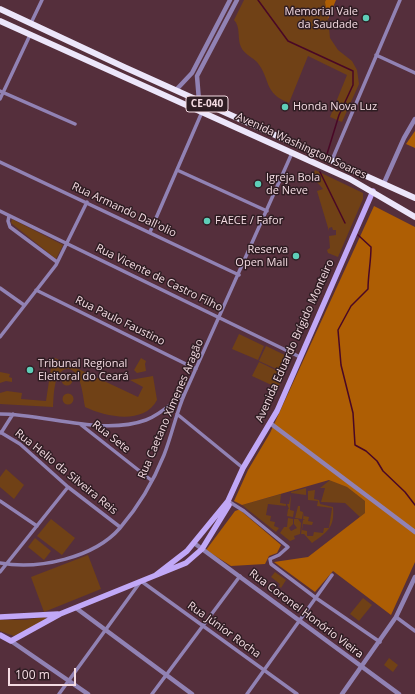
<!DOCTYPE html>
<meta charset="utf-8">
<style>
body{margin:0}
#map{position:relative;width:415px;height:694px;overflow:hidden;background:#552f3c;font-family:"Open Sans",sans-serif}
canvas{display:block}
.scale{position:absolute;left:8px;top:668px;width:68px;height:18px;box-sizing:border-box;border:2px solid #f4dbe2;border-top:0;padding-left:5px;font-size:12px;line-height:14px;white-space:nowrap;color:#f4dbe2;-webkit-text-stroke:3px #2f1d23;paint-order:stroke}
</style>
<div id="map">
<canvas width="415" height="694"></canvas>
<div class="scale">100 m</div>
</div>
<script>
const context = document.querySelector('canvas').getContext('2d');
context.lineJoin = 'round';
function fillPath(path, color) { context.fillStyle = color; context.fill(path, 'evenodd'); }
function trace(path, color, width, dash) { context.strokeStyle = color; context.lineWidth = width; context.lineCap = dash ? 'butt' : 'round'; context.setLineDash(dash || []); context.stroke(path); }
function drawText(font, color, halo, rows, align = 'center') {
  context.font = font + ' "Open Sans",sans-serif'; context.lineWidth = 3; context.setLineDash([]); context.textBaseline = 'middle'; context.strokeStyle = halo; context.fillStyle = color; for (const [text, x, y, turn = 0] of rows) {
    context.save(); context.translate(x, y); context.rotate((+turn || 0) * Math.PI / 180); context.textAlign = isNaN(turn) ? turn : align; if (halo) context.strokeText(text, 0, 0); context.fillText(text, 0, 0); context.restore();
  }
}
const green = new Path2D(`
 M244,0H326L330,38L338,50L352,61L357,70L359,84L342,122L330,117L347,75L308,56L289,103C263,93 271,79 257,62C252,57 244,54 241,47C237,39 241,27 234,20Z
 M315,170L363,193V199L338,257L328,253L327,250L330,248L329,236L336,235V230H333L332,227L329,228V231L317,191L323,189L316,181L313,182L312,178Z
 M12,219L63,245L56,259L11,223Z
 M239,334L264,346L258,360L232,349Z
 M266,346L291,358L285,373L259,361Z
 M55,358L138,397L143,387L130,380L153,376L157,400C144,425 106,417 85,407C83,397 82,382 76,374C74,371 71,369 68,369C53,369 54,397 53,407L0,404V393L7,391L22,393L21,399L46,401L52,361Z
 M141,358L146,361L145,364L146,371L137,373L134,370Z
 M259,362L284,374L278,388L252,376Z
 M0,372L10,374L9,377L12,378V382L6,381L0,383Z
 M61.5 380a5.5 5.5 0 1 1 11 0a5.5 5.5 0 1 1-11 0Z
 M62.5 399a5.5 5.5 0 1 1 11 0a5.5 5.5 0 1 1-11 0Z
 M6,469L24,485L14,499L0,487V477Z
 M330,480L347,487L365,501V513L360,517L345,503L321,502L325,488H320Z
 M306,488V495L291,493V492Z
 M315,490L314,499L319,500L320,504L333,507C335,528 327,532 312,543L304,534H301L303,520L305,519H303L304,512V516L309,517L308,521L313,522L312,525L303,524L302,530L307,531V536H313L314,532L323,533L324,528H329L332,508L317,506L318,501L308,500V491Z
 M281,494L280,503L286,504V506L268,504L266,515L271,516L270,521L275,522L274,526L279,528L276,532L242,505Z
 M291,494L290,510L294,511L293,517L287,516L288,509H289L287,504H289Z
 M298,506H300V511L303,512L302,519L295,518Z
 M288,518L293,519V524L289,528L291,531L297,528L294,524V519H298L301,523L300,534L294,536L295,539L290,541L280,533L284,527H287Z
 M51,519L75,538L62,555L37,536Z
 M35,538L51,551L44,560L28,547Z
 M88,555L101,589L44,612L31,577Z
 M275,572L286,580L281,588L279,586L280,584L271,577Z
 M363,598L372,605L359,621L350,614Z
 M44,617L47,619L46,621L14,636L0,631V620H25Z
 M389,658L398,665L393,672L384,665Z`);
const forest = new Path2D(`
 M326,0H336L328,19L325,2Z
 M415,131V148L406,144Z
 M374,206L415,227V562L391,615L333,571L315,592L274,562L308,557L365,513V501L347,487L329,480L242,505L234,501L248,470L270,433Z
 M238,510H240L281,545L277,553L269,556L265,564L231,566L206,550L235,511Z`);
const stream = new Path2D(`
 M258,0L288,41L353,71V85L339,115L327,154
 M320,172L345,223
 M358,235L371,247C371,262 368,275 368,289L351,306L338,330L341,365L353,413L355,445L366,451L377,461L383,471L405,492L415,505`);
const minor = new Path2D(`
 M31,23L42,0
 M376,55L415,73
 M0,91L75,124
 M0,99L30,35
 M332,160L400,0
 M0,162L239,275
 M177,170L267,211
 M0,211L300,357
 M9,216L8,221L10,227L57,262
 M150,232L202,112
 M0,288L24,305
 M36,290L196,369
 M0,337L56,265L87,202
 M0,414C46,414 102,436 146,420C160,415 172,403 184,394
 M177,414L243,468
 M80,424L151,480
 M0,432L20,444L68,487L120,527
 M1,433L13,414
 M0,501L37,526
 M228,501L244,511L288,547L279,555L270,559L271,564L316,598L380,642
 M0,563C38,570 94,558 120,528C138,507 154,480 164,455C172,435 176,413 185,393C221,313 257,233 292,153
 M0,572L68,487
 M396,617L415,631
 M59,694L141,581L297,694
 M152,694L240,576
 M247,694L332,575`);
const tertiary = new Path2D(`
 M176,90L192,73L230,0
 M199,101L197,76L237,0
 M384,183L404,138L415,119
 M270,423L415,532
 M194,543L399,694
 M76,608L192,694
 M11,641L88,694
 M342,694L396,617L415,577`);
const secondary = new Path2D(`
 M156,575L187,551L228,501L243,468L277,411L373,191
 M0,617L58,614
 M0,635L11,641L60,614L186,563L202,549L229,505`);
const trunk = new Path2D(`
 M0,9L124,67L415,198
 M0,21L350,179L415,217`);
const markers = [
 [366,18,4,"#5eceb8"],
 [285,107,4,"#5eceb8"],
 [258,184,4,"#5eceb8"],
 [207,221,4,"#5eceb8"],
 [296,256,4,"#5eceb8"],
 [30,370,4,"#5eceb8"]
];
const shields = [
 [207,104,42]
];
const shieldNames = [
 ["CE-040",207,104]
];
const poiNames = [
 ["Memorial Vale",358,12,"right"],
 ["da Saudade",358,25,"right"],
 ["Honda Nova Luz",293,107],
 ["Igreja Bola",266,178],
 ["de Neve",266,191],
 ["FAECE / Fafor",215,221],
 ["Reserva",288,250,"right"],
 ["Open Mall",288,263,"right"],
 ["Tribunal Regional",38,364],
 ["Eleitoral do Ceará",38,377]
];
const streetNames = [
 ["Avenida Washington Soares",301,146,25],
 ["Rua Armando Dall'olio",124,210,25],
 ["Rua Vicente de Castro Filho",159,278,26],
 ["Rua Paulo Faustino",120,321,26],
 ["Avenida Eduardo Brígido Monteiro",295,341,-66],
 ["Rua Caetano Ximenes Aragão",171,409,-67],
 ["Rua Sete",111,437,38],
 ["Rua Helio da Silveira Reis",66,472,39],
 ["Rua Coronel Honório Vieira",306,614,37],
 ["Rua Júnior Rocha",224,630,36]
];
fillPath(green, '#704116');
fillPath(forest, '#ae5e04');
trace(stream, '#490726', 1.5);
trace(minor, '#9182b4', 3.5);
trace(tertiary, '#9182b4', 4.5);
trace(secondary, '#c1a8f7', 5.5);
trace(trunk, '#ece6fa', 6);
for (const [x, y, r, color] of markers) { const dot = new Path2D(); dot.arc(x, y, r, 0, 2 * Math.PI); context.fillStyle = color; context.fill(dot); trace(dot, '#2f1d23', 1.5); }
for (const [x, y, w] of shields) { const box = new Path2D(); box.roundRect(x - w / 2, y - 8, w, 16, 3); context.fillStyle = '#2f1d23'; context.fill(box); trace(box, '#f4dbe2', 1); }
drawText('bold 10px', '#f4dbe2', null, shieldNames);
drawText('11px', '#f4dbe2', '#2f1d23', poiNames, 'left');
drawText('11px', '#f4dbe2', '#2f1d23', streetNames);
</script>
